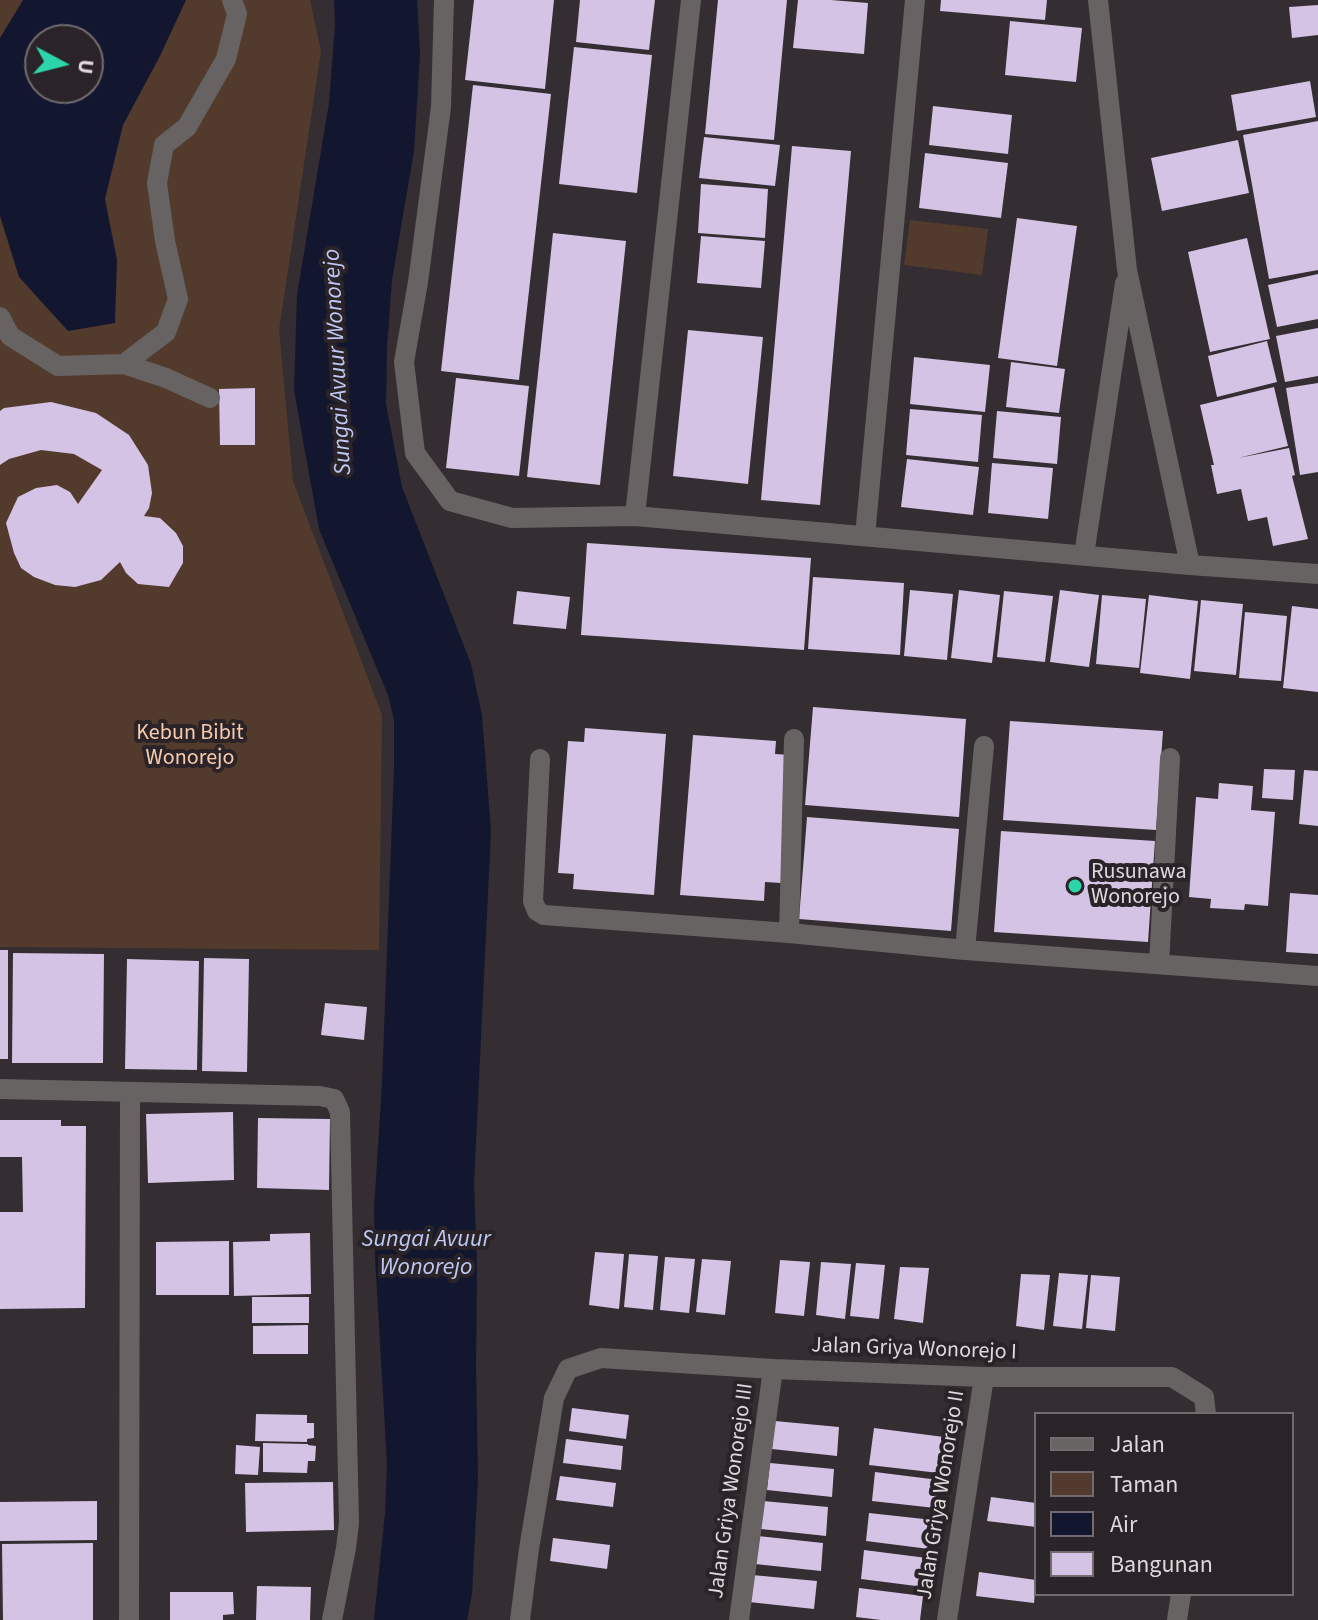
<!DOCTYPE html>
<style>
body{margin:0}
#map{position:relative;width:1318px;height:1620px;overflow:hidden;background:#342d31;font-family:"Source Sans 3",sans-serif}
canvas{display:block}
.legend{position:absolute;left:1034px;top:1412px;width:260px;height:184px;box-sizing:border-box;background:#2a2327;border:2px solid #726c6f;margin:0;padding:10px 14px;list-style:none;font-size:24px;color:#ded9dc}
.legend li{display:flex;align-items:center;gap:16px;height:40px}
.legend b{width:40px;border:2px solid #726c6f}
.north{position:absolute;left:24px;top:24px;width:80px;height:80px;box-sizing:border-box;background:#2a2327;border:2px solid #726c6f;border-radius:50%;rotate:97deg;font-size:22px;font-weight:700;line-height:32px;text-align:center;color:#ded9dc}
.north::after{content:'';display:block;margin:auto;width:28px;height:36px;background:#2dd5ab;clip-path:polygon(50% 0,100% 100%,50% 72%,0 100%)}
</style>
<div id="map">
<canvas width="1318" height="1620"></canvas>
<ul class="legend">
<li><b style="height:10px;background:#686363"></b>Jalan</li>
<li><b style="height:22px;background:#523b2c"></b>Taman</li>
<li><b style="height:22px;background:#12162f"></b>Air</li>
<li><b style="height:22px;background:#d4c3e4"></b>Bangunan</li>
</ul>
<div class="north">U</div>
</div>
<script>
const context = document.querySelector('canvas').getContext('2d');
context.lineJoin = 'round';
function fillPath(path, color) { context.fillStyle = color; context.fill(path, 'evenodd'); }
function trace(path, color, width, dash) { context.strokeStyle = color; context.lineWidth = width; context.lineCap = dash ? 'butt' : 'round'; context.setLineDash(dash || []); context.stroke(path); }
function drawText(font, color, halo, rows, align = 'center') {
  context.font = font + ' "Source Sans 3",sans-serif'; context.lineWidth = 8; context.setLineDash([]); context.textBaseline = 'middle'; context.strokeStyle = halo; context.fillStyle = color; for (const [text, x, y, turn = 0] of rows) {
    context.save(); context.translate(x, y); context.rotate((+turn || 0) * Math.PI / 180); context.textAlign = isNaN(turn) ? turn : align; if (halo) context.strokeText(text, 0, 0); context.fillText(text, 0, 0); context.restore();
  }
}
const green = new Path2D(`
 M0,0H310L321,51L279,330L293,481L382,715L379,950L0,947ZM40,40H88V88H40Z
 M910,220L988,229L982,275L904,265Z`);
const water = new Path2D(`
 M23,0H186L160,56L123,125L105,199L117,260L115,323L68,331L19,277L0,216V38ZM40,40H88V88H40Z
 M334,0H417L420,54L414,151L392,280L387,348L386,404L402,487L471,664L482,715L491,831L474,1183L477,1268L476,1366L478,1477L472,1594L467,1620H374L385,1513L387,1464L375,1257L374,1210L382,1083L394,768V720L388,695L319,529L294,390L297,295L329,103L335,25Z`);
const building = new Path2D(`
 M474,0H554L545,89L465,80Z
 M580,0H655L649,50L576,42Z
 M718,0H787L774,140L705,134Z
 M798,0H831L868,3L864,54L793,48Z
 M941,0H1047L1045,20L940,11Z
 M1318,5V35L1292,38L1289,7Z
 M1010,21L1082,28L1076,82L1005,75Z
 M574,47L652,55L637,193L559,184Z
 M1310,81L1316,117L1237,131L1231,95Z
 M473,85L551,94L519,380L441,371Z
 M933,106L1012,115L1008,154L929,145Z
 M1318,121V270L1269,279L1243,135Z
 M704,137L780,145L775,186L699,178Z
 M1238,140L1249,193L1162,211L1151,158Z
 M792,146L851,151L820,505L761,500Z
 M925,153L1008,163L1001,218L919,208Z
 M701,184L768,189L765,238L698,233Z
 M1017,218L1077,226L1057,366L998,358Z
 M553,233L626,241L600,485L527,477Z
 M701,236L765,241L761,288L697,283Z
 M1247,238L1270,339L1210,352L1188,252Z
 M1318,274V319L1277,327L1268,285Z
 M1318,328V376L1285,382L1276,336Z
 M688,330L763,337L748,484L673,476Z
 M1267,341L1277,382L1217,397L1208,356Z
 M914,357L990,365L985,412L910,404Z
 M1011,362L1065,369L1059,413L1006,407Z
 M456,378L529,386L519,476L446,468Z
 M1318,383V472L1300,475L1286,388Z
 M1274,387L1288,446L1238,458L1289,448L1295,475L1292,476L1308,539L1273,546L1267,517L1248,521L1241,489L1217,494L1211,465H1214L1200,405Z
 M255,388V445H220L219,389Z
 M51,402L96,413L129,435L148,465L152,493L149,508L144,516L160,518L176,533L183,546V563L169,587L138,584L126,573L120,562L101,580L75,587L55,585L34,577L21,568L14,553L6,523L18,497L36,488L57,485L70,492L78,504L102,470L74,454L41,450L9,459L0,465V411L4,408Z
 M910,409L982,415L978,462L906,455Z
 M997,411L1061,417L1057,464L993,458Z
 M907,459L979,467L973,515L901,507Z
 M992,463L1053,468L1048,519L988,513Z
 M587,543L811,558L804,650L581,635Z
 M813,577L904,583L900,655L808,649Z
 M910,590L953,594L947,660L904,656Z
 M959,590L1000,595L992,663L951,658Z
 M1060,590L1099,595L1089,667L1050,662Z
 M517,591L570,597L566,629L513,624Z
 M1004,591L1053,596L1045,662L997,657Z
 M1102,595L1146,599L1139,668L1096,664Z
 M1149,595L1198,601L1190,679L1140,673Z
 M1201,600L1243,604L1236,675L1194,671Z
 M1292,606L1318,609V692L1283,688Z
 M1245,612L1287,616L1281,681L1239,678Z
 M813,707L966,719L959,817L805,805Z
 M1010,721L1163,731L1156,830L1003,820Z
 M585,728L666,734L654,895L573,889L574,874L558,873L568,741L584,742Z
 M693,735L776,741L775,754L791,755L781,883L765,882L764,901L680,895Z
 M1264,769L1295,770L1293,800L1262,798Z
 M1304,770L1318,771V826L1299,824Z
 M1219,783L1253,786L1251,810L1275,812L1268,906L1245,904L1244,910L1210,908L1211,899L1189,897L1196,797L1218,799Z
 M807,817L959,829L951,931L799,919Z
 M1001,831L1155,841L1148,942L994,932Z
 M1290,893L1318,895V954L1286,952Z
 M0,950H8V1059H0Z
 M13,953L104,954L103,1063H12Z
 M204,958L249,959L247,1072L202,1071Z
 M127,959L199,961L197,1070L125,1069Z
 M325,1003L367,1007L364,1040L321,1035Z
 M233,1112L234,1180L148,1183L146,1114Z
 M258,1118L330,1119L329,1190L257,1188Z
 M0,1120H61V1126H86L85,1308L0,1309V1212H23L22,1157H0Z
 M310,1233L311,1294L234,1296L233,1242L270,1241V1234Z
 M229,1241V1295H156V1242Z
 M595,1252L624,1254L619,1309L589,1305Z
 M629,1254L658,1256L653,1310L624,1307Z
 M665,1257L695,1259L689,1313L660,1310Z
 M702,1259L731,1261L725,1315L696,1312Z
 M780,1260L810,1262L804,1316L775,1313Z
 M821,1262L851,1264L845,1319L816,1315Z
 M856,1263L885,1265L879,1319L850,1316Z
 M900,1267L929,1268L923,1323L894,1319Z
 M1059,1273L1088,1275L1082,1329L1053,1326Z
 M1021,1274L1050,1275L1044,1330L1016,1326Z
 M1091,1275L1120,1277L1115,1331L1086,1328Z
 M252,1297H309V1323H252Z
 M308,1325V1354H253V1326Z
 M572,1408L629,1415L626,1439L569,1431Z
 M256,1414L307,1415V1423H314V1438L307,1439V1442L255,1441Z
 M775,1421L839,1427L837,1456L772,1449Z
 M874,1428L944,1437L939,1473L869,1465Z
 M566,1439L623,1446L621,1470L563,1463Z
 M263,1443L308,1444V1445L316,1446L315,1461H308L307,1473L263,1472Z
 M236,1445L260,1447L258,1475L235,1474Z
 M770,1463L834,1469L832,1497L767,1490Z
 M875,1472L939,1480L935,1508L872,1501Z
 M560,1476L616,1483L613,1507L556,1500Z
 M333,1482L334,1530L246,1532L245,1483Z
 M991,1497L1036,1503V1527L987,1521Z
 M97,1501V1540L0,1541V1502Z
 M763,1501L828,1507L826,1536L761,1529Z
 M869,1513L933,1520L929,1549L866,1541Z
 M758,1536L823,1543L821,1571L755,1564Z
 M553,1538L610,1545L607,1569L550,1561Z
 M93,1543V1620H3L2,1544Z
 M864,1550L927,1558L924,1587L861,1579Z
 M979,1572L1036,1580L1034,1603L976,1596Z
 M752,1575L817,1581L814,1609L749,1602Z
 M257,1586L311,1587L310,1620H256Z
 M859,1588L923,1596L920,1620H881L856,1617Z
 M170,1592H233L234,1614L223,1615V1620H170Z`);
const lane = new Path2D(`
 M0,317L10,336L58,366L124,364L166,332L178,299L165,241L157,183L164,145L187,127L226,59L237,14L232,0
 M124,364L166,378L210,398`);
const street = new Path2D(`
 M444,0L441,107L418,282L404,362L415,453L450,501L512,518L635,516L1190,565L1318,574
 M1098,0L1127,270L1190,565
 M635,516L691,0
 M865,536L915,0
 M1084,555L1125,283
 M540,759L533,901L537,911L544,915L789,933L965,950L1318,976
 M789,933L794,739
 M965,950L984,746
 M1159,964L1170,758
 M0,1089L320,1096L334,1099L340,1112L349,1523L346,1548L332,1620
 M129,1620L130,1092
 M520,1620L529,1549L554,1398L568,1369L601,1358L773,1369L984,1377H1172L1204,1397L1206,1414
 M739,1620L773,1369
 M947,1620L984,1377
 M1177,1620L1181,1594`);
const markers = [
 [1075,886,8,"#2dd5ab"]
];
const parkNames = [
 ["Kebun Bibit",190,734],
 ["Wonorejo",190,759]
];
const poiNames = [
 ["Rusunawa",1091,873],
 ["Wonorejo",1091,898]
];
const streetNames = [
 ["Jalan Griya Wonorejo I",914,1350,2],
 ["Jalan Griya Wonorejo III",732,1491,-82],
 ["Jalan Griya Wonorejo II",942,1495,-81]
];
const waterNames = [
 ["Sungai Avuur Wonorejo",339,362,-93],
 ["Sungai Avuur",426,1241],
 ["Wonorejo",426,1269]
];
fillPath(green, '#523b2c');
fillPath(water, '#12162f');
fillPath(building, '#d4c3e4');
trace(lane, '#686363', 20);
trace(street, '#686363', 20);
for (const [x, y, r, color] of markers) { const dot = new Path2D(); dot.arc(x, y, r, 0, 2 * Math.PI); context.fillStyle = color; context.fill(dot); trace(dot, '#2a2327', 3); }
drawText('22px', '#f8cbaf', '#2a2327', parkNames);
drawText('22px', '#ded9dc', '#2a2327', poiNames, 'left');
drawText('22px', '#ded9dc', '#2a2327', streetNames);
drawText('italic 24px', '#bfc9f6', '#2a2327', waterNames);
</script>
